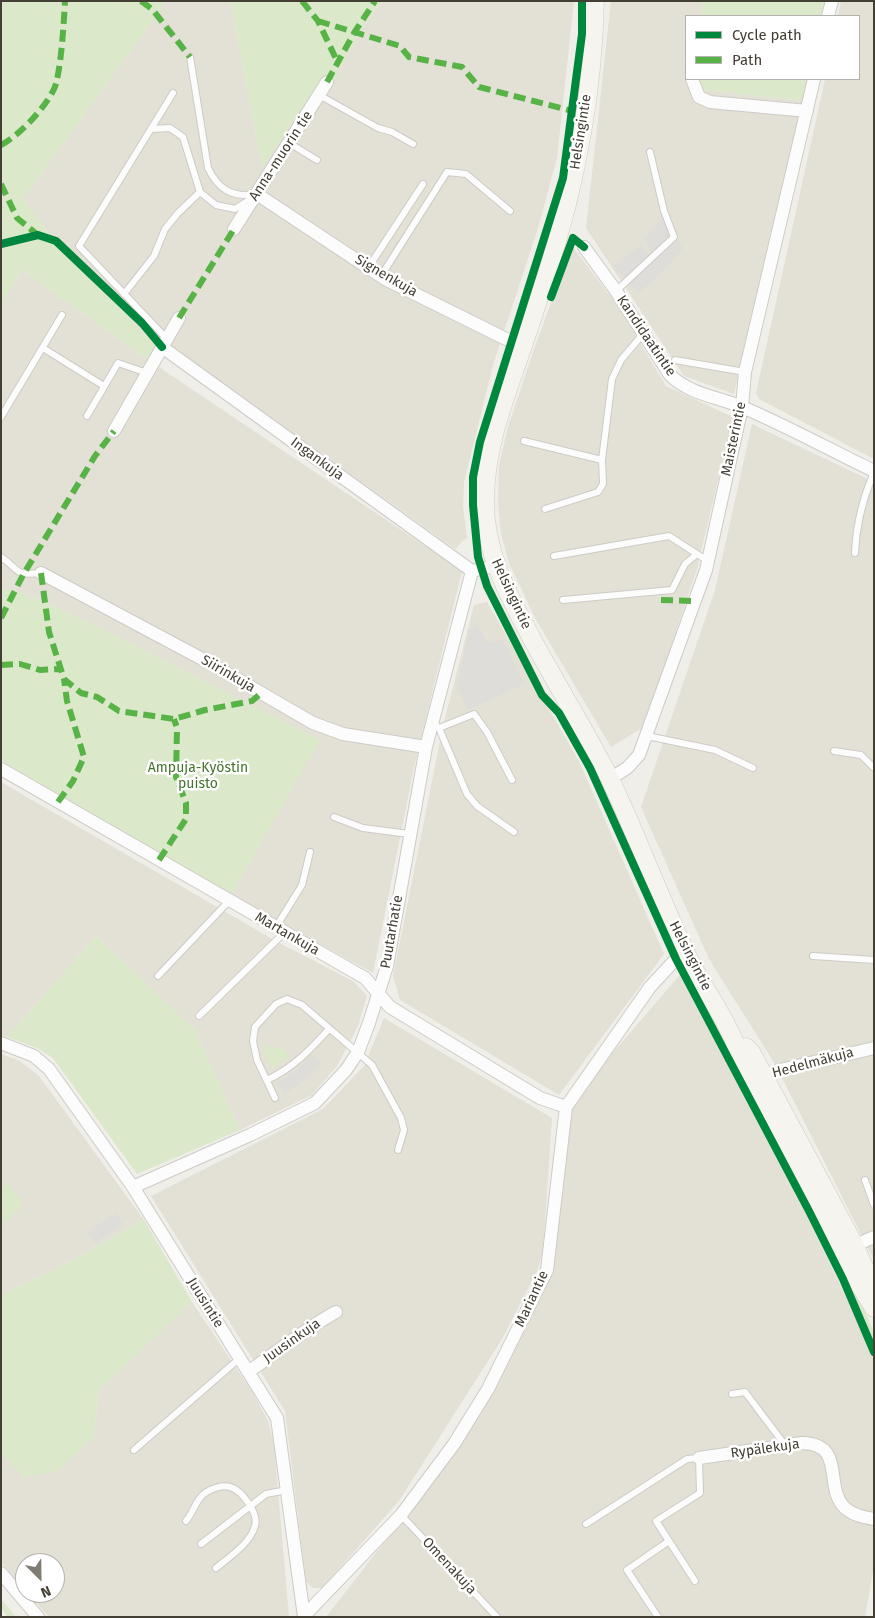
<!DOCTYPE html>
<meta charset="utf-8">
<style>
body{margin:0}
#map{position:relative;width:875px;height:1618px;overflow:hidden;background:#efeee9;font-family:"Fira Sans",sans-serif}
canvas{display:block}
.frame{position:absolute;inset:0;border:2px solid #443f35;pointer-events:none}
.legend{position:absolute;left:685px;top:15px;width:175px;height:65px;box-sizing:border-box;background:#fff;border:1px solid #b4b2ae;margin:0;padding:6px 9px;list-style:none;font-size:15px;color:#443f35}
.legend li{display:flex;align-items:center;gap:10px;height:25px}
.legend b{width:25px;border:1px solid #b4b2ae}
.north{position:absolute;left:15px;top:1553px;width:50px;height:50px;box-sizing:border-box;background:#fff;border:1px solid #b4b2ae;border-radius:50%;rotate:157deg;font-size:14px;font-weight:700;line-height:20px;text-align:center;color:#443f35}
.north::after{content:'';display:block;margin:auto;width:18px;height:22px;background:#807c74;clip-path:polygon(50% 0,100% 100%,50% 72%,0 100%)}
</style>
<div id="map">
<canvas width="875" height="1618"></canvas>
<div class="frame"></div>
<ul class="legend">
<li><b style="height:6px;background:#00873e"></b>Cycle path</li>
<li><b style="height:6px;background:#57b346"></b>Path</li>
</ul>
<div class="north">N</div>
</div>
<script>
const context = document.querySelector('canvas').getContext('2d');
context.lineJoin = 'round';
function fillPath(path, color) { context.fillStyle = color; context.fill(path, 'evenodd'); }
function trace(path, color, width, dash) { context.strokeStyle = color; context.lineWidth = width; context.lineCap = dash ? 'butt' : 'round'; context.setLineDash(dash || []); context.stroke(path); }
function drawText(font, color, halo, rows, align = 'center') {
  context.font = font + ' "Fira Sans",sans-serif'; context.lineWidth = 5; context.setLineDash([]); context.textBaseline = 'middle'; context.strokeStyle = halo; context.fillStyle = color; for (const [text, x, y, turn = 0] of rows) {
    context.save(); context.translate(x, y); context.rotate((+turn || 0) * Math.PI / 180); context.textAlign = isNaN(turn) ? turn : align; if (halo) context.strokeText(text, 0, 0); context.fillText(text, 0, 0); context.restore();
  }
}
const residential = new Path2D(`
 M167,1H230L262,167L321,79L332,85L357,37L381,1H574L557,158L539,225L494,362L464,482L463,507L467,537L455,549L177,350L156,346L59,246L23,199Z
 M611,1H703L701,16H686V79H696L703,90L803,101L734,394L684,376L586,228Z
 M841,1H874V459L759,399L756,393L825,79H859V16H838Z
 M572,246L618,306L666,386L733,417L697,569L644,727L611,747L535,618L509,563L501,534L498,503L499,465L508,427L533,352Z
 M22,270L147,359L462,571L414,767L373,973L231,895L319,740L97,626L29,595L1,588V304Z
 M752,424L874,482V1260L775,1064L709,959L641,807L715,590Z
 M487,602L579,761L664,954L559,1095L400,1000L393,976L443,726L474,605Z
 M1,782L281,944L353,981L367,996L358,1026L337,1066L312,1095L240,1130L195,1030L96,936L7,1037L1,1035Z
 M685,969L874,1353V1566L865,1617H326L396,1527L454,1444L547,1270L566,1107Z
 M384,1018L552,1118L543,1251L537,1271L502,1339L399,1501L322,1588H313L306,1582L285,1411L151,1196L323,1109L364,1066Z
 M1,1054L20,1061L39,1076L144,1220L56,1269L1,1294Z
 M192,1302L253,1393L268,1421L274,1444L289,1617H49L28,1593H55V1563H25V1590L1,1562V1453L24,1477L94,1436L99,1390Z`);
const green = new Path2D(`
 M1,1H167L23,199L59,246L156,346L147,359L22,270L1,304Z
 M230,1H381L357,37L332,86L321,79L262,168Z
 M703,1H828L825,16H701Z
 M696,79H811L803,101L703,90Z
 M1,588L29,595L97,626L320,740L231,895L6,764L1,758Z
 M96,936L195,1030L240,1130L137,1174L53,1058L37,1048L7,1037Z
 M690,979L736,1058L732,1059Z
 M264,1045L284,1049L289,1057L272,1068L264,1055Z
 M8,1183L24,1205L1,1225V1187Z
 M144,1220L192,1302L99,1390L94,1436L58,1471L24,1477L1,1453V1294L56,1269Z
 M853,1283L874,1333V1342L850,1284Z
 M1,1599L16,1617H7L1,1607Z`);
const parking = new Path2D(`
 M662,220L683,248L666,269L638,293L614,266L641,245L648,255L651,249L643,238Z
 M478,624L488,644L503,639L524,684L468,710L457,687L469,630Z
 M311,1055L322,1062L305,1080L284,1094L278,1083L297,1070Z
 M116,1213L123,1224L95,1243L88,1232Z`);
const lane = new Path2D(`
 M190,57L208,168C218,189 232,198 255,194
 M319,95L378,128L392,132L413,144
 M289,143L317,160
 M200,192L216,205L235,209L249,200
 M368,268L423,184
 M381,276L447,172L466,174L510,211
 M616,291L674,237L664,211L650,152
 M124,294L154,256L165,229L178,213L200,192L183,137L170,128L152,129
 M167,339L79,246L173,93
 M43,348L104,386
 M675,360L745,372
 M87,416L118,363L147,373
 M1,417L62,315
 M524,441L602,460
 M545,509L598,492L603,484L602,460L612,379L621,360L643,334
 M855,553C856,525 863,498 874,472
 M554,556L669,536L708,561
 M1,557C21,570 12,576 41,573
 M563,600L672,590L685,564L697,554
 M433,722L439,728L467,794L477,806L514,832
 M439,728L474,714L487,732L512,780
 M647,736L715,750L753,768
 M834,751L861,755L874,768
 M334,817L363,828L409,834
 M276,927L302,885L310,852
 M813,956L874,960
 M158,976L230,900
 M199,1016L285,932
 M267,1080C293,1068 310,1050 329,1029
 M275,1098L257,1060L253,1041L255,1027L276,1004L287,999L302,1005L372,1065L401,1118L404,1130L398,1150
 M865,1180L874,1205
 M732,1394L745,1392L785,1445
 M134,1450L240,1358
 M401,1515L497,1617
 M186,1521C193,1513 196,1499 205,1493C212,1488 222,1485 230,1487C242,1490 259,1514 255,1526C250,1544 229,1557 216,1568
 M586,1524L687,1459L699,1458L700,1493L656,1521L695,1581
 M201,1544L266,1494L287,1490
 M658,1617L627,1570L669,1541`);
const street = new Path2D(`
 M828,16L832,1
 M692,79L699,97L710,102L807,111
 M257,194L385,279L504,338L523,345
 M234,229L327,82
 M584,247L616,291L670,375C689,394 718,397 742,407C787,426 830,450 874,471
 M162,347L472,571
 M114,431L179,318
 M41,573L206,661L313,723L343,734L426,747
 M1,769L365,978L390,1007L540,1098L566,1107
 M610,779L627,768L639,755L706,570L742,407L745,372L814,79
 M1,1043L34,1056L49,1069L133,1187L277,1418L304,1617
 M757,1080L780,1070L874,1048
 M133,1187L250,1135L315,1103L346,1070L358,1052L369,1023L387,966L426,747L472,571L495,566
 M849,1248L874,1237
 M248,1372C279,1351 303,1330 336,1312
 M699,1458L802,1443C847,1444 823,1487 845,1508C853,1515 863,1517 874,1519
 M1,1573L38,1617
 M304,1616L401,1515L454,1444L488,1389L547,1270L566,1107L650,987L676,959L686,953`);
const secondary = new Path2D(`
 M595,1C593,93 575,187 547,274C537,303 528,332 518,360C502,406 486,448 485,497C483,554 512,602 538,650C562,693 588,736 610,779C637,835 658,894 685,951C702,987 727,1018 740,1056L853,1274L874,1308
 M746,1047L751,1052L855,1246L865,1269L870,1295`);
const quiet = new Path2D(`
 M141,1L152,9L190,57
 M302,1L318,21L338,63
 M318,21L400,46L409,57L462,67L479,87L572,111
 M327,82L354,33L375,1
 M1,145C20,135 45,108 54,89C61,74 64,20 65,1
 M1,184L17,218L38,235
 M179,318L234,229
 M41,573L49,632L64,679L81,693L97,697L119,711L174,719L205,710L252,701L261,693
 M661,600L695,601
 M1,618L23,575L95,456L114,431
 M1,665L20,664L40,670L61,669
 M58,802L73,781L84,757L67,701L64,679
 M159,860L186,819V803L176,777L177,728L174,719`);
const cycleway = new Path2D(`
 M582,1V34L563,178L480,442L473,477V505L478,557L487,586L542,695L559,713L590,768L676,959L809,1211L843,1279L874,1352
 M1,244L38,235L56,241L142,323L162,347
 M551,297L573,238L584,247`);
const streetNames = [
 ["Helsingintie",581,132,-81],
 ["Anna-muorin tie",281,156,-57],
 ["Signenkuja",386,276,30],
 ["Kandidaatintie",646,336,56],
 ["Maisterintie",734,439,-78],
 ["Ingankuja",317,459,36],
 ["Helsingintie",511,594,65],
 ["Siirinkuja",228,674,30],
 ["Puutarhatie",392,932,-80],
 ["Martankuja",287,934,30],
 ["Helsingintie",690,956,63],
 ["Hedelmäkuja",813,1063,-15],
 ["Mariantie",532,1299,-65],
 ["Juusintie",205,1303,58],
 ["Juusinkuja",292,1341,-35],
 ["Rypälekuja",765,1449,-8],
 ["Omenakuja",449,1566,47]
];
const parkNames = [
 ["Ampuja-Kyöstin",198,768],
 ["puisto",198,784]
];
fillPath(residential, '#e3e0d6');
fillPath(green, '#dbe8ca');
fillPath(parking, '#deddd9');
trace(lane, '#cdcbc7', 8);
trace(street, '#cdcbc7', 14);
trace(secondary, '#cecbc0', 19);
trace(lane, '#fdfcfc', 6);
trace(street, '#fdfcfc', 12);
trace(secondary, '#f6f4ee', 18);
trace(quiet, '#57b346', 6, [12, 6]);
trace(cycleway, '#00873e', 8);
drawText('14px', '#443f35', '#fff', streetNames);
drawText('14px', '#44732c', '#fff', parkNames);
</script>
